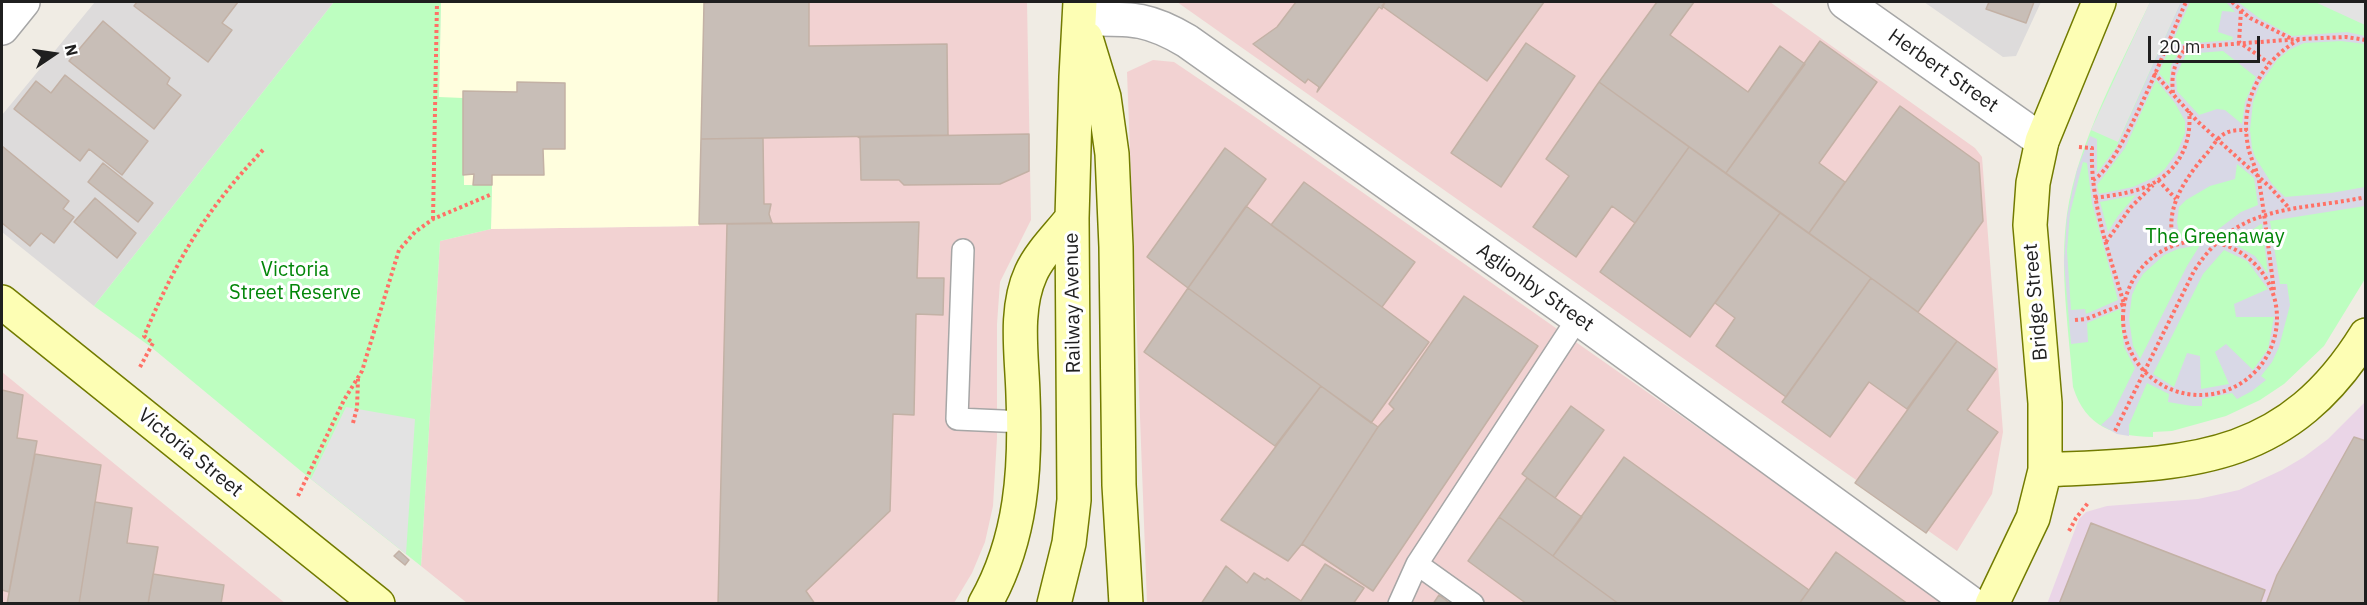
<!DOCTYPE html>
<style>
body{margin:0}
#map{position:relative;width:2367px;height:605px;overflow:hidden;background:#f0ece4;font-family:"IBM Plex Sans",sans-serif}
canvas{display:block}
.frame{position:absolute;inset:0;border:3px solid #1f1f1f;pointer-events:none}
.north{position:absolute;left:24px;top:24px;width:60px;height:60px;-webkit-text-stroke:4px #fff;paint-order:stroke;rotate:77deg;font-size:16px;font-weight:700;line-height:24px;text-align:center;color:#1f1f1f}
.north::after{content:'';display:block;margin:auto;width:21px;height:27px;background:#1f1f1f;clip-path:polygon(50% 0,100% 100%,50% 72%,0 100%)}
.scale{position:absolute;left:2148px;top:36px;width:112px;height:27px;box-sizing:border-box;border:3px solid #1f1f1f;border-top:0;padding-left:8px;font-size:18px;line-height:21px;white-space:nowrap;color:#1f1f1f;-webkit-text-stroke:4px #fff;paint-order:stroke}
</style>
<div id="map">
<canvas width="2367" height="605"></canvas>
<div class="frame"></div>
<div class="north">N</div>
<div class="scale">20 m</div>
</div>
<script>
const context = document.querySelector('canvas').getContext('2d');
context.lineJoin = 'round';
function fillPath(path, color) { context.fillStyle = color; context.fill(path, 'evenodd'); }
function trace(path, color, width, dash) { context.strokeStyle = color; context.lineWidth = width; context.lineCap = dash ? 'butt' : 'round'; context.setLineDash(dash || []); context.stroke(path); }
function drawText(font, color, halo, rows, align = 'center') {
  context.font = font + ' "IBM Plex Sans",sans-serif'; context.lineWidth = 6; context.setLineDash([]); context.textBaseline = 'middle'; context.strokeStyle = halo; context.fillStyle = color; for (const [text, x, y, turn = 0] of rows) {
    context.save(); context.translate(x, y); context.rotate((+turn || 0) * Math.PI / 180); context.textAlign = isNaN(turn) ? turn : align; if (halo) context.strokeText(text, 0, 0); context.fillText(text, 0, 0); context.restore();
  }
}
const residential = new Path2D(`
 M95,2H334L94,306L2,232V115Z
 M1924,2H2041L2016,56L2003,57Z`);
const commercial = new Path2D(`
 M715,2H1027L1031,220L1000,282L997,324V438L993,506L985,542L972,573L954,603H467L421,566L440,241L491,229L699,226L704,3Z
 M1177,2H1770L1975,148L1982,157L2003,432L1992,494L1957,551Z
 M1153,60L1174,62L1248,112L1942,599L1940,603H1147L1127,72Z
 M2,372L285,603H2Z`);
const industrial = new Path2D(`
 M2365,402V603L2047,604L2079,519L2086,512L2107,506L2198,499L2239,490L2282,470L2304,457L2328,439Z`);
const education = new Path2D(`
 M441,2H715L704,3L699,226L491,229L492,185H464V175L439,97Z`);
const park = new Path2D(`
 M334,2H441L439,97L463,98L464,185H492L491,229L440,241L421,566L307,476L151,347L94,306Z
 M2150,2H2365V279L2324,346L2284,384L2260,400L2226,416L2172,431L2153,432V437C2114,436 2086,428 2073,387C2069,330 2059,271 2067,214C2078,141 2119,69 2150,2Z`);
const parking = new Path2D(`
 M2150,2H2181L2118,142L2091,130Z
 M2315,2H2365V25Z
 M346,407L415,419L406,554L311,479Z`);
const plaza = new Path2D(`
 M2181,2H2190L2171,45L2232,40L2233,37L2218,32L2222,11L2235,12L2226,2H2238L2259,18L2292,36L2347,32L2365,36V44L2341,41L2304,43L2289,50L2277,60L2260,84L2253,102L2250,130L2252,148L2255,157L2272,184L2285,197L2331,193L2365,187V206L2270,221L2280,284H2287L2290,305L2279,347L2272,362L2261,376L2266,380L2252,391L2237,399L2232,393L2202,399V406H2192L2168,402L2169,394L2147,383L2129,425V436L2117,434L2101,425L2112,415L2135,368L2124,347L2120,309L2087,323L2088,342L2071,344L2064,262L2067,216L2077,170L2090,136L2097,139V173L2116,148ZM2223,51L2256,77L2245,102L2242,124L2225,110L2217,109L2199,115L2177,91L2176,76L2186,54ZM2167,54H2178L2171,66L2169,85L2159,73ZM2156,80L2175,103L2185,121V133L2178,150L2165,169L2155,177L2133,187L2099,194L2097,185L2125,148ZM2083,162L2087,163L2092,203L2118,300L2086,314L2085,309L2071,310L2067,251L2070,213ZM2237,164L2254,178L2258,205L2241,212L2208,237L2180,238L2177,222L2179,207L2186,200L2210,186L2235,179ZM2136,195L2118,216L2108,232L2100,202ZM2261,224H2262L2268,274L2255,256L2232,243ZM2200,245L2187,266L2140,359L2133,346L2129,319L2132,295L2137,284L2143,274L2164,255L2178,249ZM2224,250L2247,261L2268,289L2234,304L2236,317H2274L2268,349L2253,370L2226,344L2215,352L2229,384L2201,389L2200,356L2187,353L2174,387L2153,374L2203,274Z`);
const building = new Path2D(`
 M137,2H238L222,23L232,30L208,62L134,6Z
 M715,2H809V46L947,44L948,135L701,139L704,3Z
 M1296,2H1385L1382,9L1379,7L1317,92L1319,87L1308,79L1305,83L1253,44L1277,27Z
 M1385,2H1544L1487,81L1382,6Z
 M1657,2H1694L1670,35L1748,92L1780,46L1805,64L1726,173L1599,82Z
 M1989,2H2034L2026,23L1986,9Z
 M103,21L170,78L167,84L181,95L154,129L69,61Z
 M1820,41L1877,82L1819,163L1845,182L1809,233L1726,173Z
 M1526,43L1575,76L1501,187L1451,153Z
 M65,75L148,141L122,175L89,149L80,161L14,109L36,81L51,93Z
 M517,82L565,83V149H543L544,175H492V185H473L474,174L463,175V91L517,92Z
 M1599,82L1689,147L1635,223L1612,206L1576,257L1533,227L1569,176L1546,159Z
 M1900,106L1979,163L1983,221L1918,312L1809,233Z
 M1029,134V171L1000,184L904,185L899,180H861L860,138L858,137Z
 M763,138L764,204H771L769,214L772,223L699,224L701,139Z
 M2,146L69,201L63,209L74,217L54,243L41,233L30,246L2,223Z
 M1689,147L1780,213L1690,337L1600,272Z
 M1225,148L1266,179L1188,288L1147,257Z
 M103,163L153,203L138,222L88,182Z
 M1304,182L1415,262L1382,307L1271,225Z
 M95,198L136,233L117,258L74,222Z
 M1246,206L1429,342L1371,423L1188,288Z
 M1780,213L1871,278L1786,397L1716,346L1735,318L1715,303Z
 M919,222L917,278H944L943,315L916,314L914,415L893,414L890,511L806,591L815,604H718L727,224Z
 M1871,278L1957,341L1907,409L1869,382L1830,437L1782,402Z
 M1188,288L1321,386L1275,446L1144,352Z
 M1464,296L1538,346L1373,591L1302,544L1378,427L1394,409L1389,404Z
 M1957,341L1996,369L1967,410L1998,432L1926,533L1855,483Z
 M1321,386L1378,427L1302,544L1288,561L1221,520Z
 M2,390L23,395L17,438L37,441L9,592L2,590Z
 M1571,406L1604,430L1555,498L1522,474Z
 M2354,437L2366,441V604H2266L2277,575Z
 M35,454L101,465L79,604H7Z
 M1624,457L1809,590L1799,604H1619L1553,556Z
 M1527,478L1582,517L1553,556L1499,517Z
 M95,502L132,508L127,543L158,547L148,604H79Z
 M1499,517L1553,556L1619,604H1527L1468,561Z
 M2091,523L2265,590L2260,604H2059Z
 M399,551L409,560L405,565L394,556Z
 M1836,552L1908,604H1799Z
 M1325,564L1364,588L1353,604H1201L1226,566L1247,583L1254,573L1265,580L1267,578L1301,601Z
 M153,574L224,585L221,604H148Z
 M1439,595L1451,604H1433Z`);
const path = new Path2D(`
 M2232,2L2250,18L2292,39
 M2241,11L2239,42L2269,63
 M2165,49L2300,39L2346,37L2366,40
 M2154,73L2197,121L2270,187L2289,208
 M2173,93C2171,75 2174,62 2186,48
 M2093,180C2121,166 2170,36 2186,2
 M2158,180L2176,199
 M2095,198C2109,196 2123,194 2137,190C2173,179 2193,149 2189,111
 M433,219L437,2
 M2123 318a77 77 0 1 1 154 0a77 77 0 1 1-154 0Z
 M2106,242L2131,207L2153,185
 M2175,245C2162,210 2186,177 2208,152C2213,146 2217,138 2224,134C2230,130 2239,130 2247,130
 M2274,290C2269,253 2265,217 2259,181C2257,169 2250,158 2248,146C2239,101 2262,60 2300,39
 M2075,320L2086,319L2124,304C2109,253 2090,202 2092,148L2078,147
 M140,367L153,343L144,336C177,259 206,209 264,149
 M353,423L357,408L358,379
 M2115,431L2194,271C2238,202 2295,212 2366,197
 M298,496L344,400L362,371L399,250L415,232L433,219L492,194
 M2069,531L2076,518L2088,503`);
const lane = new Path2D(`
 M963,250L957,419L1024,422
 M1399,604L1417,564
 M1473,604L1417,564L1578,318`);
const street = new Path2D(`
 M1845,2L2042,141
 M1081,19C1128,19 1145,16 1187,41L1578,318L1972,604
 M2,28L23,2`);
const secondary = new Path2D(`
 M1086,38L1104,97L1112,154L1116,247L1119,485L1126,604
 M2,302L378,604
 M2045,470C2184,463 2284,467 2366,335
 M985,604C1022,539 1026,468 1023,395C1022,356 1014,310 1031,273C1040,253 1058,236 1072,218
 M1054,604L1069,543L1074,500L1072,218L1076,77L1080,2
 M1992,604L2033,518L2045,470V403L2030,225L2033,183L2042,141L2099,2`);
const streetNames = [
 ["Herbert Street",1943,71,35],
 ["Aglionby Street",1535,288,35],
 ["Bridge Street",2036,302,-95],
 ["Railway Avenue",1073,303,-91],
 ["Victoria Street",190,453,39]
];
const parkNames = [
 ["The Greenaway",2215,237],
 ["Victoria",295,270],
 ["Street Reserve",295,293]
];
fillPath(residential, '#dddbdb');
fillPath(commercial, '#f2d2d2');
fillPath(industrial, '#ead5e7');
fillPath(education, '#fffede');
fillPath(park, '#bdfec0');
fillPath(parking, '#e3e3e3');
fillPath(plaza, '#d8d8e6');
fillPath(building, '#c8beb7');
trace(building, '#c3b1a5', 1.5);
trace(lane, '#a6a6a6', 24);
trace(street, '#a6a6a6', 36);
trace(secondary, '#727b00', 36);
trace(path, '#ff7166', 4, [3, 3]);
trace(lane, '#fff', 21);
trace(street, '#fff', 33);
trace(secondary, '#fdfeb4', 33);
drawText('20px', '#1f1f1f', '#fff', streetNames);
drawText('20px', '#038609', '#fff', parkNames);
</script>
